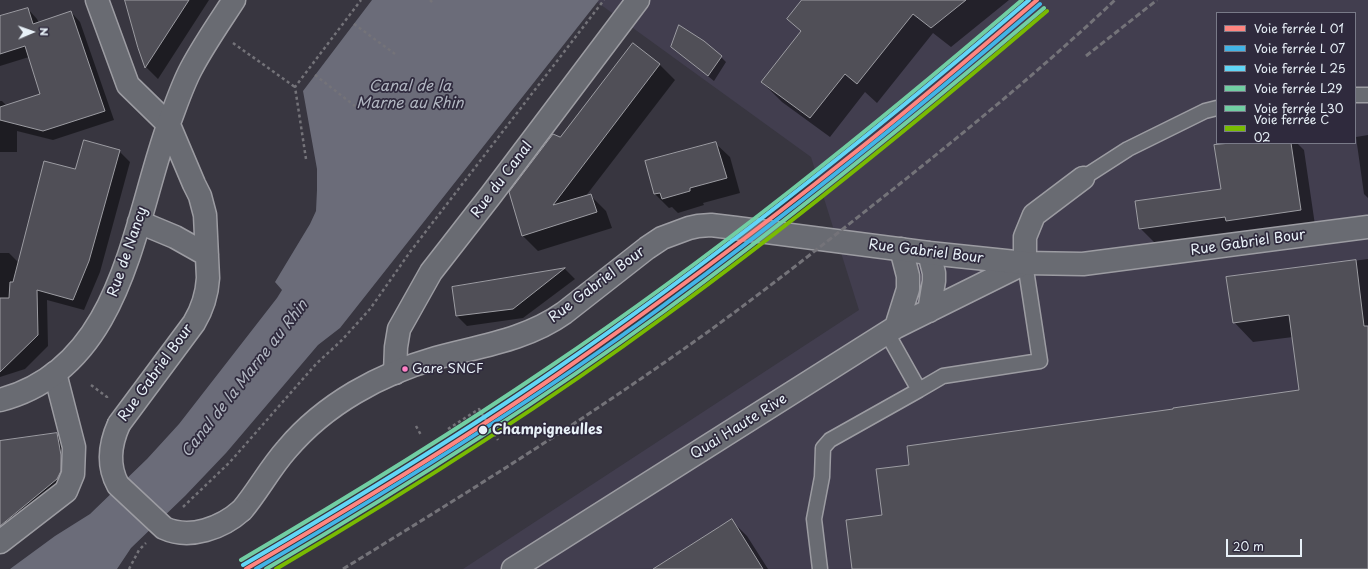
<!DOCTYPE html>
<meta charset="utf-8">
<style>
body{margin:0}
#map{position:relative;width:1368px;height:569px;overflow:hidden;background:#383640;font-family:"Playpen Sans",sans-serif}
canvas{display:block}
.legend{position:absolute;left:1216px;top:12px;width:140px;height:132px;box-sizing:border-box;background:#2f2a3d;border:1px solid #797a88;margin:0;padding:5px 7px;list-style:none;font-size:12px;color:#e8f1f8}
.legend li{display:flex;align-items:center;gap:8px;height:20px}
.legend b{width:20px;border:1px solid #797a88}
.north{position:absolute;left:12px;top:12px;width:40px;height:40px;-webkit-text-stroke:3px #2f2a3d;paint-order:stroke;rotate:88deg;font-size:11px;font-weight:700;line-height:16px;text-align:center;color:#e8f1f8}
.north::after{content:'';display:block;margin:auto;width:14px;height:18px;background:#e8f1f8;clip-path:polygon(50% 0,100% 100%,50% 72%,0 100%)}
.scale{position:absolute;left:1226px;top:539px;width:76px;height:18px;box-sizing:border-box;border:2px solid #e8f1f8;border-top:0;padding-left:5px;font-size:12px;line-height:14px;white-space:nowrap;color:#e8f1f8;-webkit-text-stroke:3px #2f2a3d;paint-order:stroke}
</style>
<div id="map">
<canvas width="1368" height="569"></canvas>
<ul class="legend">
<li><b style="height:5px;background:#ff8580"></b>Voie ferrée L 01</li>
<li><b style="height:5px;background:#42b4e6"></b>Voie ferrée L 07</li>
<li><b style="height:5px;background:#61d6f7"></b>Voie ferrée L 25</li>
<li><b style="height:5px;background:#71cea3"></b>Voie ferrée L29</li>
<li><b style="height:5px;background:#71cea3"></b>Voie ferrée L30</li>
<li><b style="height:5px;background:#79bb02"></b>Voie ferrée C 02</li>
</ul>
<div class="north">N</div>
<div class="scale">20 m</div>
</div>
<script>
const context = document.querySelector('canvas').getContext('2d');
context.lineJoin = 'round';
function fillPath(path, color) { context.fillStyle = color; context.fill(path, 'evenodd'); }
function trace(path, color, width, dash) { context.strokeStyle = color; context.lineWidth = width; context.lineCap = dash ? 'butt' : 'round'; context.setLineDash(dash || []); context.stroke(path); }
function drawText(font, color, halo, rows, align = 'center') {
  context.font = font + ' "Playpen Sans",sans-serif'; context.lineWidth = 3.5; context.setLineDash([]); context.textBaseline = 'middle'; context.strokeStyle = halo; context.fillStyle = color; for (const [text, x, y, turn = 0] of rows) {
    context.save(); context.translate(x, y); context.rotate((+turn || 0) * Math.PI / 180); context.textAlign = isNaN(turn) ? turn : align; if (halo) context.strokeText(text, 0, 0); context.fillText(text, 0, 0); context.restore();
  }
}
const built = new Path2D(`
 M599,0H1368V569H463L859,310L811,157L597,2ZM1217,13H1355V143H1217Z`);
const water = new Path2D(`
 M372,0H599L340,328L318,345L226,453L185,496L131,548L117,569H10L55,536L90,514L147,459L179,424L277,298L282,290L275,282L310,224L316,211L317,190V169L303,91Z`);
const shadow = new Path2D(`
 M126,0H209L158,79L146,67L139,47Z
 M803,0H1009L951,47L933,33L877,103L865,92L830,137L782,102L762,82L802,32L788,19Z
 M28,9L37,19L39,23L71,12L80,22L114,120L53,140L17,131V152H0V101H2L7,106L41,95L29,57L0,66V18Z
 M633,44L660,65L675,80L585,197L591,196L606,211L612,228L538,251L523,236L510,192L561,139Z
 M672,47L721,57L726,62L714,81Z
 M1368,135V198L1364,194L1356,137Z
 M715,143L730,157L740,193L703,203L704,205L678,213L672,207L669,208L655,194Z
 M1238,143H1297L1304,150L1315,225L1241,236L1237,232L1155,243L1140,228L1222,190Z
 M119,151L130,162L100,272L84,310L47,300L48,346L25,369L0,377V253H9L19,263L76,170Z
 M1368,259V569H853L911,465L1301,391L1293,337L1253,342L1234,322L1227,278Z
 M565,269L575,279L523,318L467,326L456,315L453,288Z
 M56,434L70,447L71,493L0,547V443Z
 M732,521L747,536L768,569H655Z`);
const building = new Path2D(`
 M125,0H189L145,68L138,48Z
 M802,0H966L931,28L913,14L857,84L845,74L810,118L761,82L801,31L787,19Z
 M28,8L33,24L71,11L105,111L43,131L0,120V107L40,94L25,46L0,54V16Z
 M679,25L704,41L722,56L708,76L671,47Z
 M633,43L660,64L553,205L591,194L597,212L522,236L509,192L553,134L560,137Z
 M84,140L120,150L89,261L73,300L37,290L38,335L0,372V298H9L10,282H13L44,161L75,169Z
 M716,142L727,178L690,188V191L662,199L660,193L654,194L645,161Z
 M1231,143H1291L1301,210L1226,221L1225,217L1139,229L1135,201L1221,189L1214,145Z
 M1356,260L1364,326H1368V569H852L846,520L882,515L876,469L909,465L907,446L1173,409V408L1299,390L1289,315L1233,323L1226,277Z
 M565,268L513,309L456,316L452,287Z
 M57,433L61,455V471L57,479L0,526V441Z
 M732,519L763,569H653L719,527Z`);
const path = new Path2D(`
 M430,0L433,3
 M354,24L395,54
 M233,43L295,87
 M315,75L355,106
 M306,159L295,87L361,0
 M91,385L107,397V398
 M416,426L421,435
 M448,429L479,409L498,440
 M183,507L230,462L316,364L342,340L370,309L410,252L604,0
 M129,569L139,550L146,543`);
const service = new Path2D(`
 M1355,95H1368
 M1083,178L1128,149L1205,111L1217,108
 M887,333L919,390L943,376L1040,361L1025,263
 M820,569L814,519L822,477L823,448L830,440L919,390`);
const minor = new Path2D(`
 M97,0L128,85L169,125
 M929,311L934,281V273L929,253
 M896,327L908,289V276L901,249
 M395,373L396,347L399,329L431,272L491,195L638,0
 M0,542L66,491L73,474L74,447L55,373
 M513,569L896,327L1025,263V237L1034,215L1083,178`);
const secondary = new Path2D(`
 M139,222L175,237L207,255
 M0,400C123,368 133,222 169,123C176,105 182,86 191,69C203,46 219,23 234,0
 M119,424L194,323C203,308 207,295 208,278L205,215L200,196L194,184L169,125
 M242,510C258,491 270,468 287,449C325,404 380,374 436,358C480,346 526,340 564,313L647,248L662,238L689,228L698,226L711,225L736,228L929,253L1025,263L1083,264L1368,227`);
const rail = new Path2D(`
 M1086,56L1157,0
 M343,569C462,496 581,422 695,341C761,294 824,244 887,194C965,132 1042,69 1115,0`);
const secondaryBridge = new Path2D(`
 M119,424C110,444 107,465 118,485L164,528C190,540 222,528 242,510`);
const rail1 = new Path2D(`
 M246,569C352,507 457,444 558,374C657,305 754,233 849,157C913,107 975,53 1037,0`);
const rail2 = new Path2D(`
 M256,569C394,488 531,403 660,308C791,212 917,110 1040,4`);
const rail3 = new Path2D(`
 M243,565C349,503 453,440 553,371C719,257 876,131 1029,0`);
const rail4 = new Path2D(`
 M266,569C402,489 535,405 663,312C794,216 920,113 1044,8`);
const rail5 = new Path2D(`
 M241,560C345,499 448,436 548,368C714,256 870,130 1022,0`);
const rail6 = new Path2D(`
 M276,569C409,491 540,408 665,316C797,220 923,117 1047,11`);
const markers = [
 [405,369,3.5,"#ff80c5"],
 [483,430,5,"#e8f1f8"]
];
const busNames = [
 ["Gare SNCF",412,369]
];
const streetNames = [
 ["Rue du Canal",502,180,-53],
 ["Rue Gabriel Bour",1248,243,-8],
 ["Rue de Nancy",128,252,-71],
 ["Rue Gabriel Bour",926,252,7],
 ["Rue Gabriel Bour",597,285,-37],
 ["Rue Gabriel Bour",156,373,-54],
 ["Quai Haute Rive",739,427,-32]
];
const stopNames = [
 ["Champigneulles",492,430]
];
const waterNames = [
 ["Canal de la",410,87],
 ["Marne au Rhin",410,104],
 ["Canal de la Marne au Rhin",245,379,-52]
];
fillPath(built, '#423e4f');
fillPath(water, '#6b6c79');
fillPath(shadow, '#0007');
fillPath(building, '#504f57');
trace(building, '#9c9ca2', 1);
trace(service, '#9c9ca2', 17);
trace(minor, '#9c9ca2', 25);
trace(secondary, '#9c9ca2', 25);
trace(path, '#747379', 2.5, [3, 3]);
trace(service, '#696b72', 14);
trace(minor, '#696b72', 22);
trace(secondary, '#696b72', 22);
trace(rail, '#747379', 3, [6, 3]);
trace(secondaryBridge, '#9c9ca2', 25, []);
trace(secondaryBridge, '#696b72', 22);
trace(rail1, '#ff8580', 4);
trace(rail2, '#42b4e6', 4);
trace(rail3, '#61d6f7', 4);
trace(rail4, '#71cea3', 4);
trace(rail5, '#71cea3', 4);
trace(rail6, '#79bb02', 4);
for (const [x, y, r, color] of markers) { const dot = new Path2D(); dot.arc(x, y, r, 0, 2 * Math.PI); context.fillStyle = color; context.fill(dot); trace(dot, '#2f2a3d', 1.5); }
drawText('13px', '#e8f1f8', '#2f2a3d', busNames, 'left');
drawText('14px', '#e8f1f8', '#2f2a3d', streetNames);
drawText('bold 14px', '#e8f1f8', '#2f2a3d', stopNames, 'left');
drawText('italic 15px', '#b2b7c2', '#2f2a3d', waterNames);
</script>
